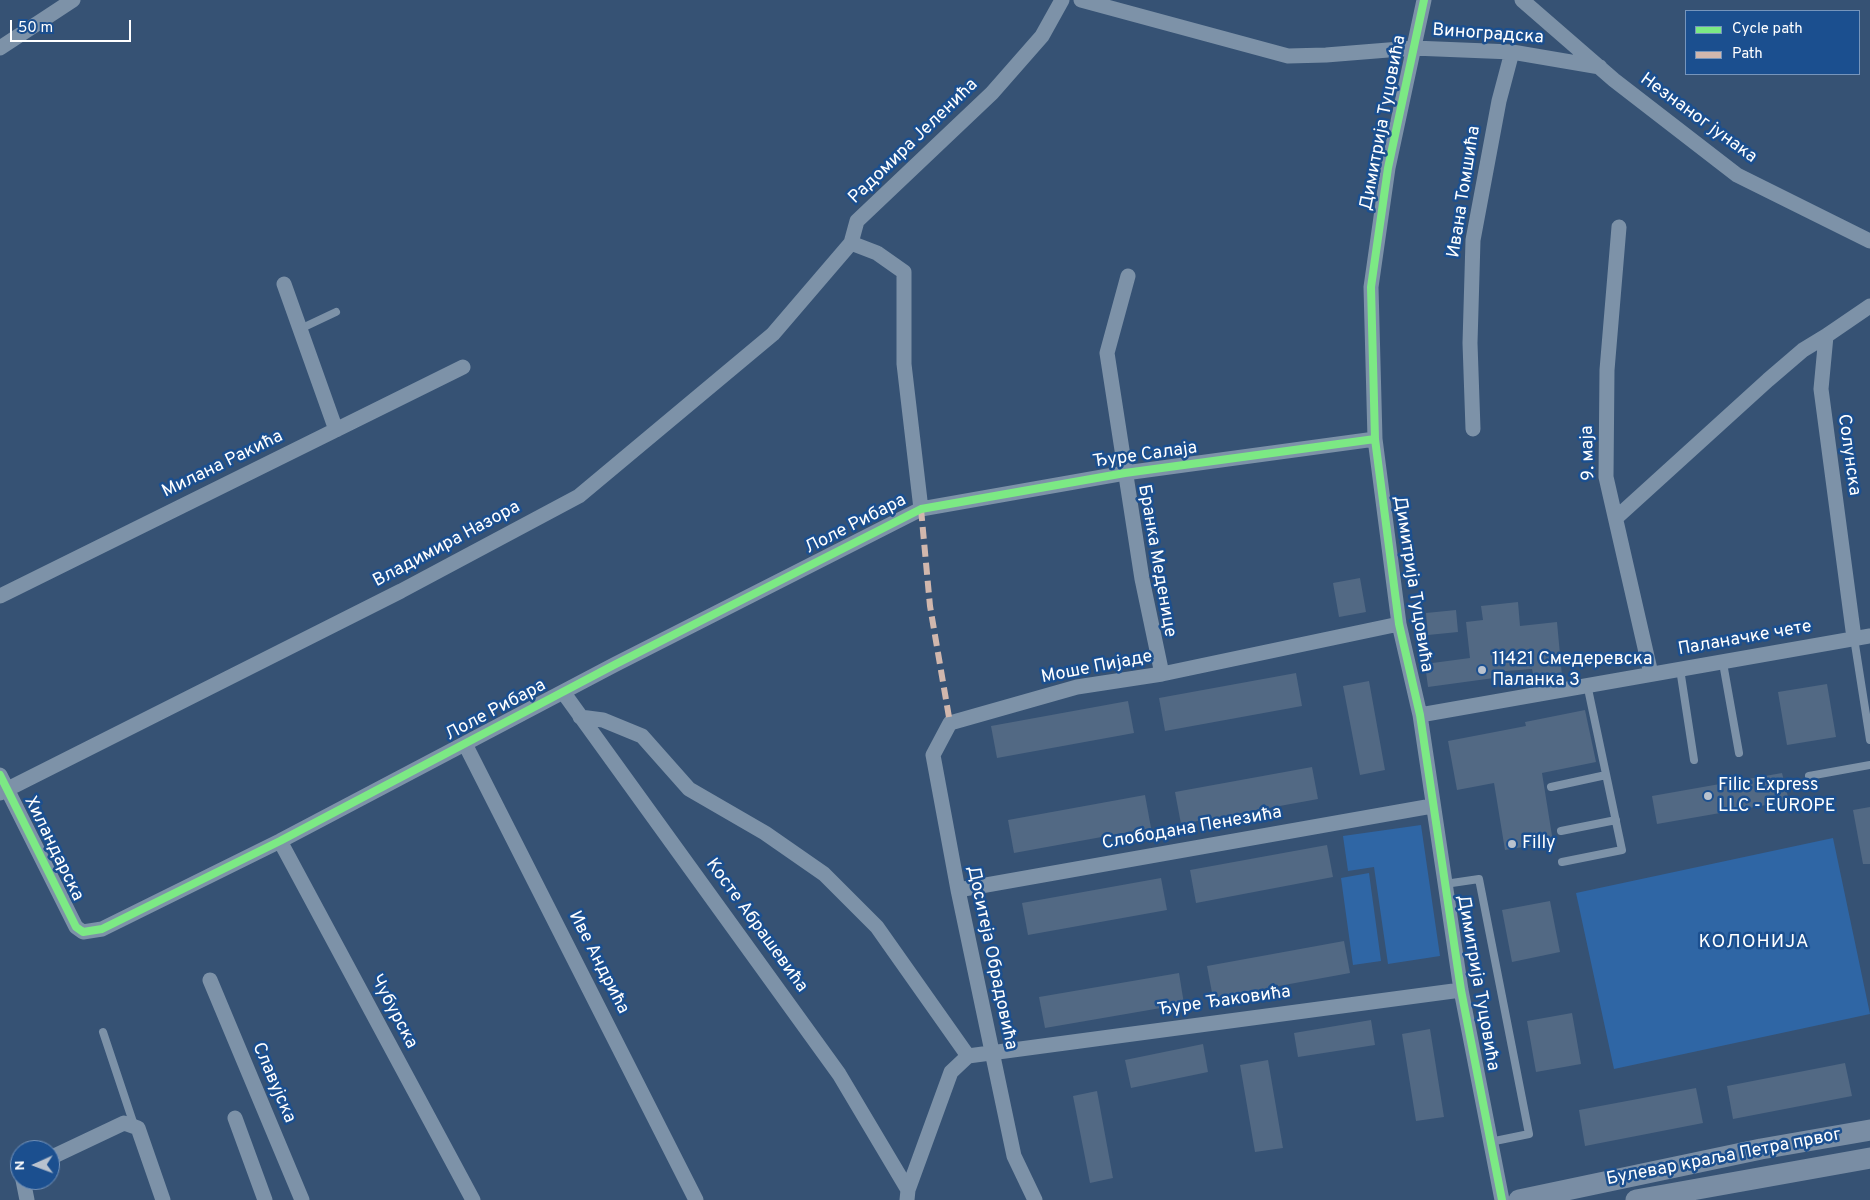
<!DOCTYPE html>
<meta charset="utf-8">
<style>
body{margin:0}
#map{position:relative;width:1870px;height:1200px;overflow:hidden;background:#365274;font-family:Overpass,sans-serif}
canvas{display:block}
.legend{position:absolute;left:1685px;top:10px;width:175px;height:65px;box-sizing:border-box;background:#1b4f8f;border:1px solid #7695bc;margin:0;padding:6px 9px;list-style:none;font-size:15px;color:#fff}
.legend li{display:flex;align-items:center;gap:10px;height:25px}
.legend b{width:25px;border:1px solid #7695bc}
.north{position:absolute;left:10px;top:1140px;width:50px;height:50px;box-sizing:border-box;background:#1b4f8f;border:1px solid #7695bc;border-radius:50%;rotate:268deg;font-size:14px;font-weight:700;line-height:20px;text-align:center;color:#fff}
.north::after{content:'';display:block;margin:auto;width:18px;height:22px;background:#b9c2ce;clip-path:polygon(50% 0,100% 100%,50% 72%,0 100%)}
.scale{position:absolute;left:10px;top:20px;width:121px;height:22px;box-sizing:border-box;border:2px solid #fff;border-top:0;padding-left:6px;font-size:15px;line-height:18px;white-space:nowrap;color:#fff;-webkit-text-stroke:4px #1b4f8f;paint-order:stroke}
</style>
<div id="map">
<canvas width="1870" height="1200"></canvas>
<ul class="legend">
<li><b style="height:6px;background:#7ce984"></b>Cycle path</li>
<li><b style="height:6px;background:#d1b7ad"></b>Path</li>
</ul>
<div class="north">N</div>
<div class="scale">50 m</div>
</div>
<script>
const context = document.querySelector('canvas').getContext('2d');
context.lineJoin = 'round';
function fillPath(path, color) { context.fillStyle = color; context.fill(path, 'evenodd'); }
function trace(path, color, width, dash) { context.strokeStyle = color; context.lineWidth = width; context.lineCap = dash ? 'butt' : 'round'; context.setLineDash(dash || []); context.stroke(path); }
function drawText(font, color, halo, rows, align = 'center') {
  context.font = font + ' Overpass,sans-serif'; context.lineWidth = 5; context.setLineDash([]); context.textBaseline = 'middle'; context.strokeStyle = halo; context.fillStyle = color; for (const [text, x, y, turn = 0] of rows) {
    context.save(); context.translate(x, y); context.rotate((+turn || 0) * Math.PI / 180); context.textAlign = isNaN(turn) ? turn : align; if (halo) context.strokeText(text, 0, 0); context.fillText(text, 0, 0); context.restore();
  }
}
const green = new Path2D(`
 M1421,825L1440,956L1388,964L1374,867L1348,871L1343,836Z
 M1833,838L1870,1014L1614,1069L1576,893Z
 M1369,873L1381,961L1353,965L1341,878Z`);
const building = new Path2D(`
 M1360,578L1366,612L1339,617L1333,583Z
 M1518,602L1520,626L1557,622L1562,676L1534,679L1532,669L1494,672V678L1428,687L1425,664L1470,658L1466,622L1483,620L1481,606Z
 M1456,610L1458,632L1428,635L1426,613Z
 M1296,673L1302,706L1165,731L1159,698Z
 M1369,681L1385,770L1360,775L1343,686Z
 M1827,684L1836,737L1787,745L1778,692Z
 M1128,701L1134,733L997,758L991,726Z
 M1585,710L1596,762L1542,773L1553,842L1505,850L1494,783L1457,790L1448,741L1526,726L1525,722Z
 M1312,767L1318,799L1181,824L1175,792Z
 M1782,773L1789,801L1657,824L1652,796Z
 M1145,795L1151,828L1014,853L1008,820Z
 M1870,807V864H1863L1853,810Z
 M1327,845L1333,877L1196,903L1190,870Z
 M1161,878L1167,910L1028,935L1022,903Z
 M1550,901L1560,952L1512,962L1502,910Z
 M1344,941L1350,973L1213,998L1207,966Z
 M1179,973L1184,1004L1045,1028L1039,997Z
 M1572,1013L1581,1064L1536,1072L1527,1021Z
 M1371,1020L1375,1045L1298,1057L1294,1033Z
 M1430,1029L1444,1117L1416,1121L1402,1034Z
 M1203,1044L1208,1072L1131,1088L1125,1060Z
 M1268,1060L1283,1148L1255,1152L1240,1065Z
 M1845,1063L1852,1096L1733,1119L1727,1086Z
 M1696,1088L1703,1123L1585,1146L1579,1110Z
 M1097,1091L1113,1178L1090,1183L1073,1096Z`);
const service = new Path2D(`
 M300,329L336,312
 M1854,638L1870,740
 M1723,663L1739,753
 M1680,669L1694,760
 M1809,776L1870,765
 M1551,787L1606,775
 M1561,831L1616,820
 M1562,862L1622,850L1587,684
 M1445,884L1479,879L1529,1134L1490,1142
 M103,1032L134,1125`);
const minor = new Path2D(`
 M1081,0L1288,56L1326,55L1413,48L1512,52L1600,67
 M1424,0L1388,168L1371,287L1375,439L1399,624L1420,715L1461,990L1502,1200
 M1522,0L1614,80L1737,175L1870,241
 M0,48L73,0
 M1619,227L1607,370L1606,477L1651,674
 M1128,276L1107,353L1142,579L1162,674
 M284,284L336,430
 M1473,429L1470,343L1473,240L1499,101L1512,52
 M921,509L904,364V272L877,253L851,243L857,221L992,93L1042,36L1062,0
 M1616,518L1768,380L1803,350L1826,336
 M0,596L463,367
 M1854,638L1821,389L1826,336L1870,306
 M563,692L839,1074L908,1190
 M1420,715L1870,636
 M580,717L603,720L642,736L689,789L765,833L824,874L877,927L968,1056
 M465,744L696,1200
 M0,775L76,927L83,932L102,929L280,841L614,665L921,509L1125,473L1375,439
 M0,793L401,591L579,496L773,334L851,243
 M280,841L473,1200
 M958,890L1432,806
 M210,980L302,1200
 M235,1118L265,1200
 M50,1158L124,1123L138,1128L163,1200
 M23,1180L27,1200
 M907,1200L908,1190L951,1072L968,1056L1461,990
 M1035,1200L1014,1156L958,890L933,755L950,723L1077,687L1162,674L1399,624`);
const secondary = new Path2D(`
 M1519,1200L1761,1149L1870,1130
 M1636,1200L1870,1158`);
const quiet = new Path2D(`
 M921,509L930,606L950,723`);
const cycleway = new Path2D(`
 M1424,0L1388,168L1371,287L1375,439L1399,624L1420,715L1461,990L1502,1200
 M0,775L76,927L83,932L102,929L280,841L614,665L921,509L1125,473L1375,439`);
const markers = [
 [1482,670,5,"#b9c2ce"],
 [1708,796,5,"#b9c2ce"],
 [1512,844,5,"#b9c2ce"]
];
const streetNames = [
 ["Виноградска",1488,35,4],
 ["Незнаног јунака",1698,119,36],
 ["Димитрија Туцовића",1384,123,-79],
 ["Радомира Јеленића",914,142,-44],
 ["Ивана Томшића",1465,192,-81],
 ["9. маја",1589,453,-92],
 ["Солунска",1848,455,82],
 ["Ђуре Салаја",1145,456,-8],
 ["Милана Ракића",223,465,-26],
 ["Лоле Рибара",856,525,-27],
 ["Владимира Назора",447,545,-28],
 ["Бранка Меденице",1156,561,80],
 ["Димитрија Туцовића",1412,584,81],
 ["Паланачке чете",1745,639,-10],
 ["Моше Пијаде",1097,668,-11],
 ["Лоле Рибара",496,711,-28],
 ["Слободана Пенезића",1192,829,-10],
 ["Хиландарска",53,849,64],
 ["Косте Абрашевића",756,926,54],
 ["Доситеја Обрадовића",991,958,78],
 ["Иве Андрића",598,963,63],
 ["Димитрија Туцовића",1477,983,80],
 ["Ђуре Ђаковића",1224,1002,-8],
 ["Чубурска",393,1012,62],
 ["Славујска",273,1083,67],
 ["Булевар краља Петра првог",1724,1158,-11]
];
const poiNames = [
 ["11421 Смедеревска",1492,660],
 ["Паланка 3",1492,681],
 ["Filic Express",1718,786],
 ["LLC - EUROPE",1718,807],
 ["Filly",1522,844]
];
const neighbourhoodNames = [
 ["КОЛОНИЈА",1754,943]
];
fillPath(green, '#2f66a5');
fillPath(building, '#526984');
trace(service, '#7d92a8', 8);
trace(minor, '#7d92a8', 15);
trace(secondary, '#798da4', 21);
trace(quiet, '#d1b7ad', 6, [12, 6]);
trace(cycleway, '#7ce984', 8);
for (const [x, y, r, color] of markers) { const dot = new Path2D(); dot.arc(x, y, r, 0, 2 * Math.PI); context.fillStyle = color; context.fill(dot); trace(dot, '#1b4f8f', 2); }
drawText('18px', '#fff', '#1b4f8f', streetNames);
drawText('18px', '#fff', '#1b4f8f', poiNames, 'left');
context.letterSpacing = '1px';
drawText('19px', '#fff', '#1b4f8f', neighbourhoodNames);
context.letterSpacing = '0px';
</script>
